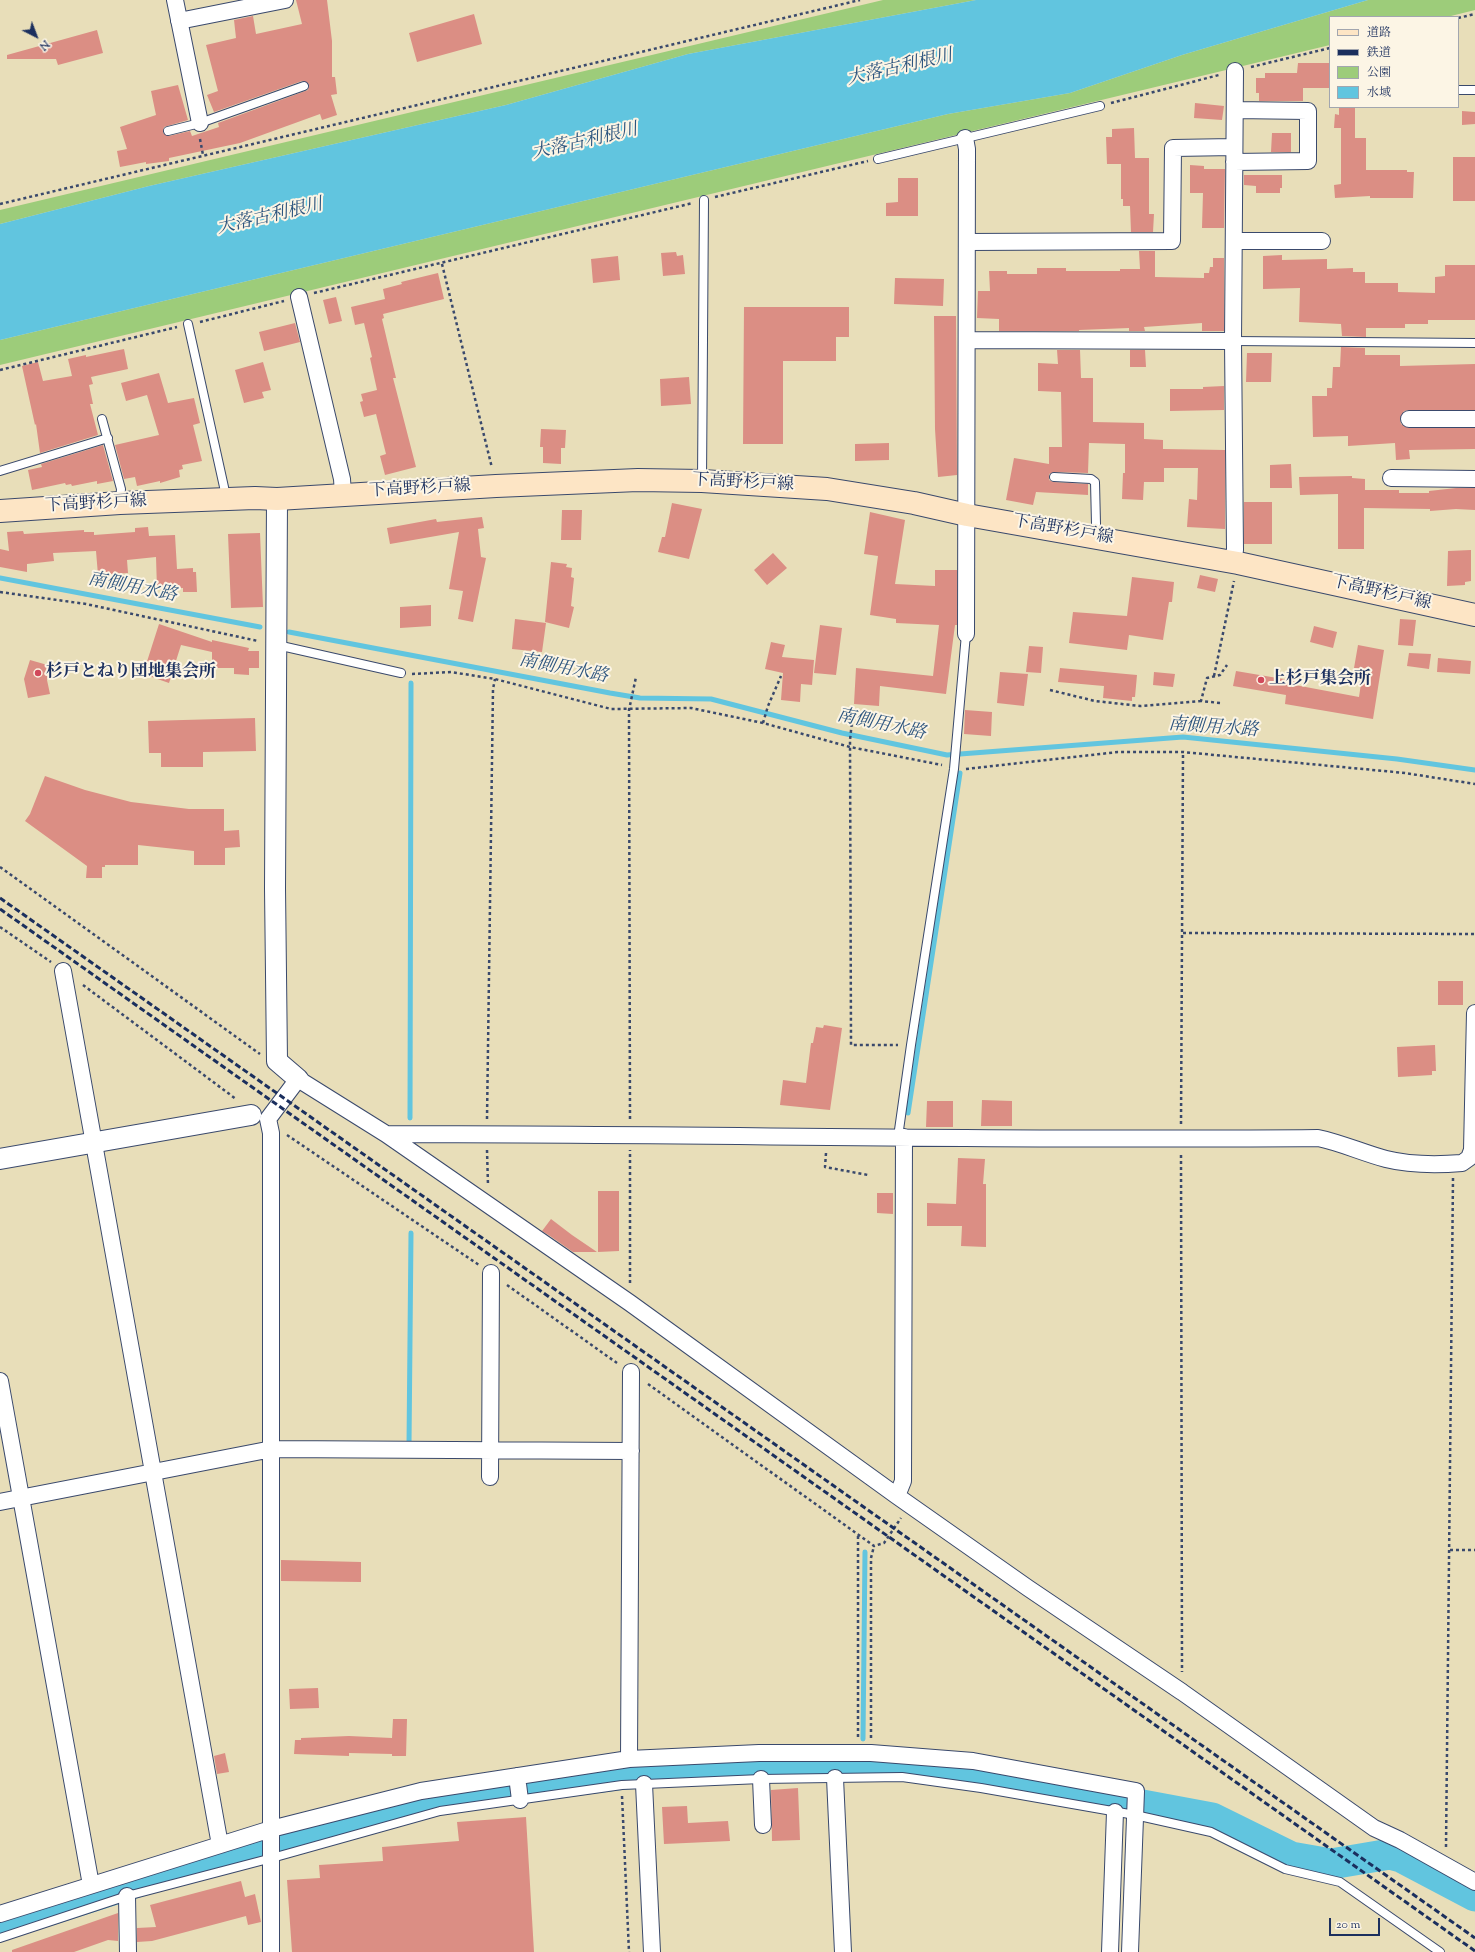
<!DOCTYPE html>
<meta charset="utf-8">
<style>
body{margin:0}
#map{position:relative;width:1475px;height:1952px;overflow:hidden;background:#e8deb9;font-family:"Sorts Mill Goudy","Noto Serif JP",serif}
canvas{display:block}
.legend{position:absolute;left:1329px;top:16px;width:130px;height:92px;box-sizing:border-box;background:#fcf5e5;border:1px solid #a2a6af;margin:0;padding:5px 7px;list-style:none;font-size:12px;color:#1b2f5e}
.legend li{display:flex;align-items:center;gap:8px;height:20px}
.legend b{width:20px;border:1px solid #a2a6af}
.north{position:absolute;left:16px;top:16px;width:40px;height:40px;-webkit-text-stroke:3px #fcf5e5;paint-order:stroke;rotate:138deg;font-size:11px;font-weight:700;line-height:16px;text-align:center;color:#1b2f5e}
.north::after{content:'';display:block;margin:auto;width:14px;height:18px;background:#1b2f5e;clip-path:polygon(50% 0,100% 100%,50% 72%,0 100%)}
.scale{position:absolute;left:1329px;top:1918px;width:51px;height:18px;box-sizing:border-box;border:2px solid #1b2f5e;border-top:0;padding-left:5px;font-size:12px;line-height:14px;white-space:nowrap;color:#1b2f5e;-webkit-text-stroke:3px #fcf5e5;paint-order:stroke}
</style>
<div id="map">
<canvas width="1475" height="1952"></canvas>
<ul class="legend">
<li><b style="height:5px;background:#fde5c5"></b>道路</li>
<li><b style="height:5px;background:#1b2f5e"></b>鉄道</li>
<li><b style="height:11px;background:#9dcc7a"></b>公園</li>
<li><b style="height:11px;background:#61c5df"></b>水域</li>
</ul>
<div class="north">N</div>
<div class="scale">20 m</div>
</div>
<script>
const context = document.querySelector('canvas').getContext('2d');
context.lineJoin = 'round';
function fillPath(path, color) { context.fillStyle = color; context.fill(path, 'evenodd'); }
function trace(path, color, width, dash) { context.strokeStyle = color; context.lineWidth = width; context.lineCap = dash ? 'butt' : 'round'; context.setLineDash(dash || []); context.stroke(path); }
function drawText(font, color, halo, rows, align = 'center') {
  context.font = font + ' "Sorts Mill Goudy","Noto Serif JP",serif'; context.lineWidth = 4; context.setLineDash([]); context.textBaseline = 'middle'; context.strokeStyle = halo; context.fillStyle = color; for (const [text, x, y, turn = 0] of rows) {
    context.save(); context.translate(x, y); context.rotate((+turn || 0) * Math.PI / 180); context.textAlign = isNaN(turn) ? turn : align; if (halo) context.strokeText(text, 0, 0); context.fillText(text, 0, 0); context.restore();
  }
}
const green = new Path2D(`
 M883,0H976L688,54L506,105L149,186L0,224V210Z
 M1368,0H1475V10L1447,17H1330V45L0,365V340L948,114L1070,93L1182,55Z`);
const water = new Path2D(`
 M976,0H1368L1182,55L1070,93L948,114L0,340V224L149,186L506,105L688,54Z`);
const stream = new Path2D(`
 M0,578L260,627
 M289,632L610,693L640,698L711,699L842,733L947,755L1183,737L1397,759L1475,770
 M908,1113L960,773
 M410,1118L411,683
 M409,1445L411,1233
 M863,1739L865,1552`);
const river = new Path2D(`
 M0,1926L225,1854L425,1801L625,1774L762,1766H902L960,1771L1212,1818L1291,1857L1331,1864L1390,1854L1401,1857L1475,1896`);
const building = new Path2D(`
 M296,0H327L332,41V77H335L337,94L331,95L337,115L322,120L320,114L240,143L169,158V161L146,164V162L120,167L117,151L127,149L120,127L156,115L151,91L178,85L188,120L164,127L163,133L169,136L190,131L192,136L219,127L218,123L308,90L309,84L302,81L214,112L207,95L218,91L206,45L236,38L234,20L253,16L256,34L302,24Z
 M474,14L482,44L417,62L409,33Z
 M97,30L103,53L58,65L56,59H7V55Z
 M1298,63H1330V88H1303V101H1259V93H1256V78H1265V73H1297Z
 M1195,103L1224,106L1222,120L1194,118Z
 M1339,107H1355V138H1366V170H1407V172H1414L1413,198H1370V196L1335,198L1334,185L1341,184V128H1334L1335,114L1339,115Z
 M1462,111L1475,112V124L1462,125Z
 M1134,128L1135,158H1149V214H1154L1153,232H1131L1130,206H1123V199H1121V164H1107L1106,137H1112V129Z
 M1272,133H1291V152H1271Z
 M1453,157H1475V201H1453Z
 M1190,165L1204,166V169H1225L1224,228H1202L1203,193H1190Z
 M1244,175H1282V188H1280V193H1256V186L1244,185Z
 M898,178H918V216H886V203L898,202Z
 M1139,251H1155V277L1204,278V273H1209L1210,267H1213V258H1224V331H1202V323L1144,327L1145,331H1129V328L1079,330V331H999V319L977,318L978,291H990L989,271H1007V274H1037V268H1066V271H1120V269H1140Z
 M676,252L677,256L683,255L685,274L663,276L661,253Z
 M1282,255V260L1327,259V269L1353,268V272H1365V283H1398V292L1435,293V277L1445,276V265H1475V320H1428V324H1405V328H1366V337L1342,336L1341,324L1299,322L1300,288L1263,289V256Z
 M618,256L620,280L593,283L591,259Z
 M438,273L444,299L383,314L384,318L382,319L396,378H393L416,467L385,475L380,456L386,454L376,414L364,417L360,402L363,401L361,394L377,390L370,358L372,357L364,323L355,325L351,307L385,299L383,289L402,284L401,282Z
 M895,278L944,279L943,306L894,304Z
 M336,297L342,321L329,324L323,300Z
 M744,307H849V337H836V361H783V444H743Z
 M934,316H956L957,475L938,477L935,429Z
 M295,323L300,342L264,351L259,332Z
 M1341,347L1365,348V355H1400V366L1475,364V410H1409L1404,411L1400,419L1401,424L1409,428H1475V449L1409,450L1410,459L1396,460L1395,443L1348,446V436L1313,437L1312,396H1327V388H1332L1333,367H1340Z
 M124,349L128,369L91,377L93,384L89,385L93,404H90L98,435L40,453L36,424L35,425L22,366L38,362L43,381L72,376L68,359L86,355V357Z
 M1057,350H1080L1081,378H1093V422L1144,423V439L1163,440V449L1225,450V529L1187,527L1189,499L1197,500L1198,468H1164V482H1144L1143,500L1122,499L1123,473H1125V444L1089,443L1088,473L1054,472L1049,474V480L1053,482L1088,484V495L1036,492L1033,505L1006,500L1014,458L1049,464V447H1062L1061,392L1038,391V363L1058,364Z
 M1130,350H1145L1146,367H1130Z
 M1247,353H1272L1271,382H1246Z
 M263,362L271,390L262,392L264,398L244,403L235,370Z
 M159,373L168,403L194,398L200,423L193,425L202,461L182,465L183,469L179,470L180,477L160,483V481L137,486L135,477L124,479L115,445L159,435L147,395L126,401L121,383Z
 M689,377L691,404L661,406L660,379Z
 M1224,386V410L1170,411V389H1203V387Z
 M541,429L566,430L565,448H561V464L543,463V447H540Z
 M889,443V460L855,461V444Z
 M103,445L113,481L97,484V481L72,486L71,484L66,485L65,483L32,490L28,470L42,467L41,464Z
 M1291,464L1292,488H1270V465Z
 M1352,476V478L1365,479V490H1399V493H1429V491L1456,488H1475V510L1456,509L1430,511V509L1364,508V549H1338V494L1300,495L1299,477Z
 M1244,502H1272V544H1244Z
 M672,503L702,509L689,559L658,552L662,537H665Z
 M562,510H582L581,540H561Z
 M870,512L905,520L895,584L935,586V570H957V625H955L946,694L880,686L879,706L854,704L856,668L933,676L939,625L896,623V619L870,615L878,556L864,554Z
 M482,517L484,528L478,529L481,557L486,558L473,622L458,619L463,591L449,589L459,532L390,544L387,528L436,519L437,522Z
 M148,527L149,536L175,535L177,569L193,568V572H196L197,592H183V588L157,589L156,557L127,560L128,573L98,575L96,551L53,553L54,561L27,564V572L0,567V549L9,551L7,532L23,531L24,534L84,530V532H94V535L135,532V528Z
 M260,533L263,607L231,608L228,534Z
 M1471,550V581L1465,582V585L1447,586L1448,551Z
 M773,553L787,568L767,585L754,570Z
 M551,562L567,564L566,567L572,568L571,577L574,578L571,606L574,607L569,628L545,622Z
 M1200,575L1218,579L1215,592L1197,588Z
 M1132,577L1174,582L1172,602H1169L1163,640L1129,635L1127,650L1069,643L1073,612L1127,616Z
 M431,605V626L400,628V607Z
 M515,619L546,623L542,652L512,649Z
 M1400,619L1416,620L1413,646L1398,645Z
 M159,624L212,642V640L249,648L248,651H259V668H249V675L234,674V668H212V652L181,645L169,683L143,674Z
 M820,625L842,628L836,675L814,673Z
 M1314,626L1337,632L1333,648L1310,642Z
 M771,642L785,645L782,657L814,660L812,685L801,684L800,702L781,700L783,673L765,669Z
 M1358,645L1384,650L1373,719L1285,704L1286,695L1233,686L1236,671L1295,681V685L1359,697L1363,670L1354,668Z
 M1029,646L1043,647L1041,673L1026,672Z
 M1409,653L1431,654L1429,669L1407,666Z
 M1438,658L1471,661L1470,674L1437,672Z
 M30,660L51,666L47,680L50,694L28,698L24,679Z
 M1060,668L1137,675L1135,697H1132V701L1103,698L1104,686L1058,682Z
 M1000,672L1028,674L1024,706L997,703Z
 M1154,672L1175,674L1173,687L1153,685Z
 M965,710L992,712L991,736L964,734Z
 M255,718L256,751L203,752V767H161V753H149L148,721Z
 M45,776L85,790L131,802L189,809H224V831L239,830L240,847L225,848V865H194V851L138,845V865H105V867H102V878H86L87,866L25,821L30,814Z
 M1438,981H1463V1005H1438Z
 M824,1025L842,1028L830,1110L780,1105L783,1080L806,1083L811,1043H813L816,1027L823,1028Z
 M1435,1045L1436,1071H1432V1075L1398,1077L1397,1047Z
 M982,1100L1012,1101V1126H981Z
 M927,1101H953V1127H926Z
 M958,1158L985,1159L983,1184H986V1247L961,1246L962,1226H927V1203L956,1204Z
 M598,1191H619V1251L598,1252Z
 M877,1193H893V1214L877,1213Z
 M551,1219L572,1235L597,1252H573L550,1236L542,1231Z
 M281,1560L361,1562V1582L281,1581Z
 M318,1688L319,1708L290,1709L289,1689Z
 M393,1719H407L406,1756H392V1754L349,1753V1756L294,1754L295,1740H301V1738L349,1736L392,1738Z
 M225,1753L229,1772L217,1774L214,1756Z
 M798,1788L800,1840L772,1841L771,1790Z
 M687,1806L688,1823L728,1821L730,1841L664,1844L662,1807Z
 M526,1817L534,1952H292L287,1880L320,1878L319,1865L383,1861L382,1847L459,1841L457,1822Z
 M241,1881L245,1897L255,1894L261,1922L248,1925L246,1916L152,1941L137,1942V1928L156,1927L150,1905Z
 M118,1913V1941L108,1940L74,1952H12V1950Z`);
const path = new Path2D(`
 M1458,18L1475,14
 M1251,67L1330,48
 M1111,103L1219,75
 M200,139L203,155
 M715,197L868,161
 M0,204L860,0
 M442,264L492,468
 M314,293L693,203
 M200,322L284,301
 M0,370L177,327
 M0,592L86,604L258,641
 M412,674L451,672L495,679L611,709L691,708L763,723L850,747L942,765
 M1214,676L1234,581
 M1050,690L1095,701L1140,706L1201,701
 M1220,703L1201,701L1207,678L1220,675L1227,665
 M853,712L850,740L851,1045H898
 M763,723L768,706L781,676
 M966,769L1118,752H1183L1405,773L1475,784
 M0,867L260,1054
 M0,927L51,962
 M1183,933L1475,934
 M83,985L236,1099
 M487,1119L493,689L495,679
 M630,1119L629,710L636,677
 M1181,1124L1183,752
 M287,1135L479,1265
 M487,1150L488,1185
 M826,1153L825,1167L868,1175
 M1181,1155L1182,1672
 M630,1283V1150
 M507,1285L617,1363
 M648,1384L874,1546L884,1543L901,1518
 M1450,1550H1475
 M858,1737V1536
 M871,1738V1558L874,1546
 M622,1796L629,1952
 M1446,1847L1453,1178`);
const service = new Path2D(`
 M1458,90H1475
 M168,131L200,123L304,86
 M878,159L1100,106
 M188,324L224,487L225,498
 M1233,341L1475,343
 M102,419L121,489L120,502
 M0,471L108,438
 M1054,477L1091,479L1095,482L1096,524L1094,536
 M702,480L704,200
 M277,645L401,673
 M898,1137L911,1045L954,769L966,634
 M0,1938L127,1896L272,1858L440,1811L622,1785L761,1779L902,1777L981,1788L1135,1815L1211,1832L1285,1869L1340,1882L1440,1952`);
const minor = new Path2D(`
 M175,0L200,123
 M179,21L285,0
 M965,138L967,149L966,634
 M1234,162L1308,161V111L1235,110
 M1234,241H1322
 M968,242L1172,241L1173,148L1234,147
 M299,297L342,479L343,494
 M968,340L1233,341
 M1409,419H1475
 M1391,478L1475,479
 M1232,562L1235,550L1233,341L1235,71
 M63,971L220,1845
 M268,1119L298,1079L386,1134L630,1303L897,1496L1028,1588L1182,1692L1374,1828L1400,1840L1475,1882
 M268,1119L271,1133V1952
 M386,1134C697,1134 1008,1141 1318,1138C1342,1143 1363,1153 1386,1159C1410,1165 1437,1165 1462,1163L1469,1158L1472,1150L1475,1013
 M0,1381L91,1885
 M490,1477L491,1273
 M897,1496L903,1481L904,1137
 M0,1502L272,1449L631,1451
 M629,1759L631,1372
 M517,1776L520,1800
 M835,1778L843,1952
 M761,1779L763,1825
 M644,1784L652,1952
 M127,1896L128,1952
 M0,1914L271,1829L421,1791L629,1759L759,1753H871L973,1761L1136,1791L1130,1952
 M1110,1952L1115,1812`);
const tertiary = new Path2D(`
 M277,499L275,888L277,1061L298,1079
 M0,1159L251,1115`);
const secondary = new Path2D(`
 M0,511L120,503L255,498L277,499L496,486L638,480L702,481L827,489L914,503L967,515L1238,563L1475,615`);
const rail = new Path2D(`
 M0,898L1475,1938
 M0,909L1475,1951`);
const markers = [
 [38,673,4,"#d1495b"],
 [1261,680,4,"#d1495b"]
];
const streetNames = [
 ["下高野杉戸線",743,484,3],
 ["下高野杉戸線",420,490,-3],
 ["下高野杉戸線",96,505,-3],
 ["下高野杉戸線",1063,531,10],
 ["下高野杉戸線",1381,594,13]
];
const poiNames = [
 ["杉戸とねり団地集会所",46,673],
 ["上杉戸集会所",1269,680]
];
const waterNames = [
 ["大落古利根川",900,69,-13],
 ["大落古利根川",585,143,-13],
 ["大落古利根川",270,218,-13],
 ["南側用水路",132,589,11],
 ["南側用水路",563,670,11],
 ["南側用水路",881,726,12],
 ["南側用水路",1213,729,4]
];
fillPath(green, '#9dcc7a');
fillPath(water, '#61c5df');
trace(stream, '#61c5df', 5);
trace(river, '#61c5df', 31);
fillPath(building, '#db8e84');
trace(service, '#3a496c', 10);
trace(minor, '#3a496c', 18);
trace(tertiary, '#3a496c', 22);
trace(secondary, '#3a496c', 24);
trace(path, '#3a496c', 2.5, [3, 3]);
trace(service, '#fff', 8);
trace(minor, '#fff', 16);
trace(tertiary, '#fff', 20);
trace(secondary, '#fde5c5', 22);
trace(rail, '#1b2f5e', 3, [6, 3]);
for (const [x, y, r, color] of markers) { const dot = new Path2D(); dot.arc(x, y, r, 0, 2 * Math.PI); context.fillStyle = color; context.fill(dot); trace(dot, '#fcf5e5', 1.5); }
drawText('17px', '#1b2f5e', '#fcf5e5', streetNames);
drawText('bold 17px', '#1b2f5e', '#fcf5e5', poiNames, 'left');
drawText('italic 18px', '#2c547e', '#fcf5e5', waterNames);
</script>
